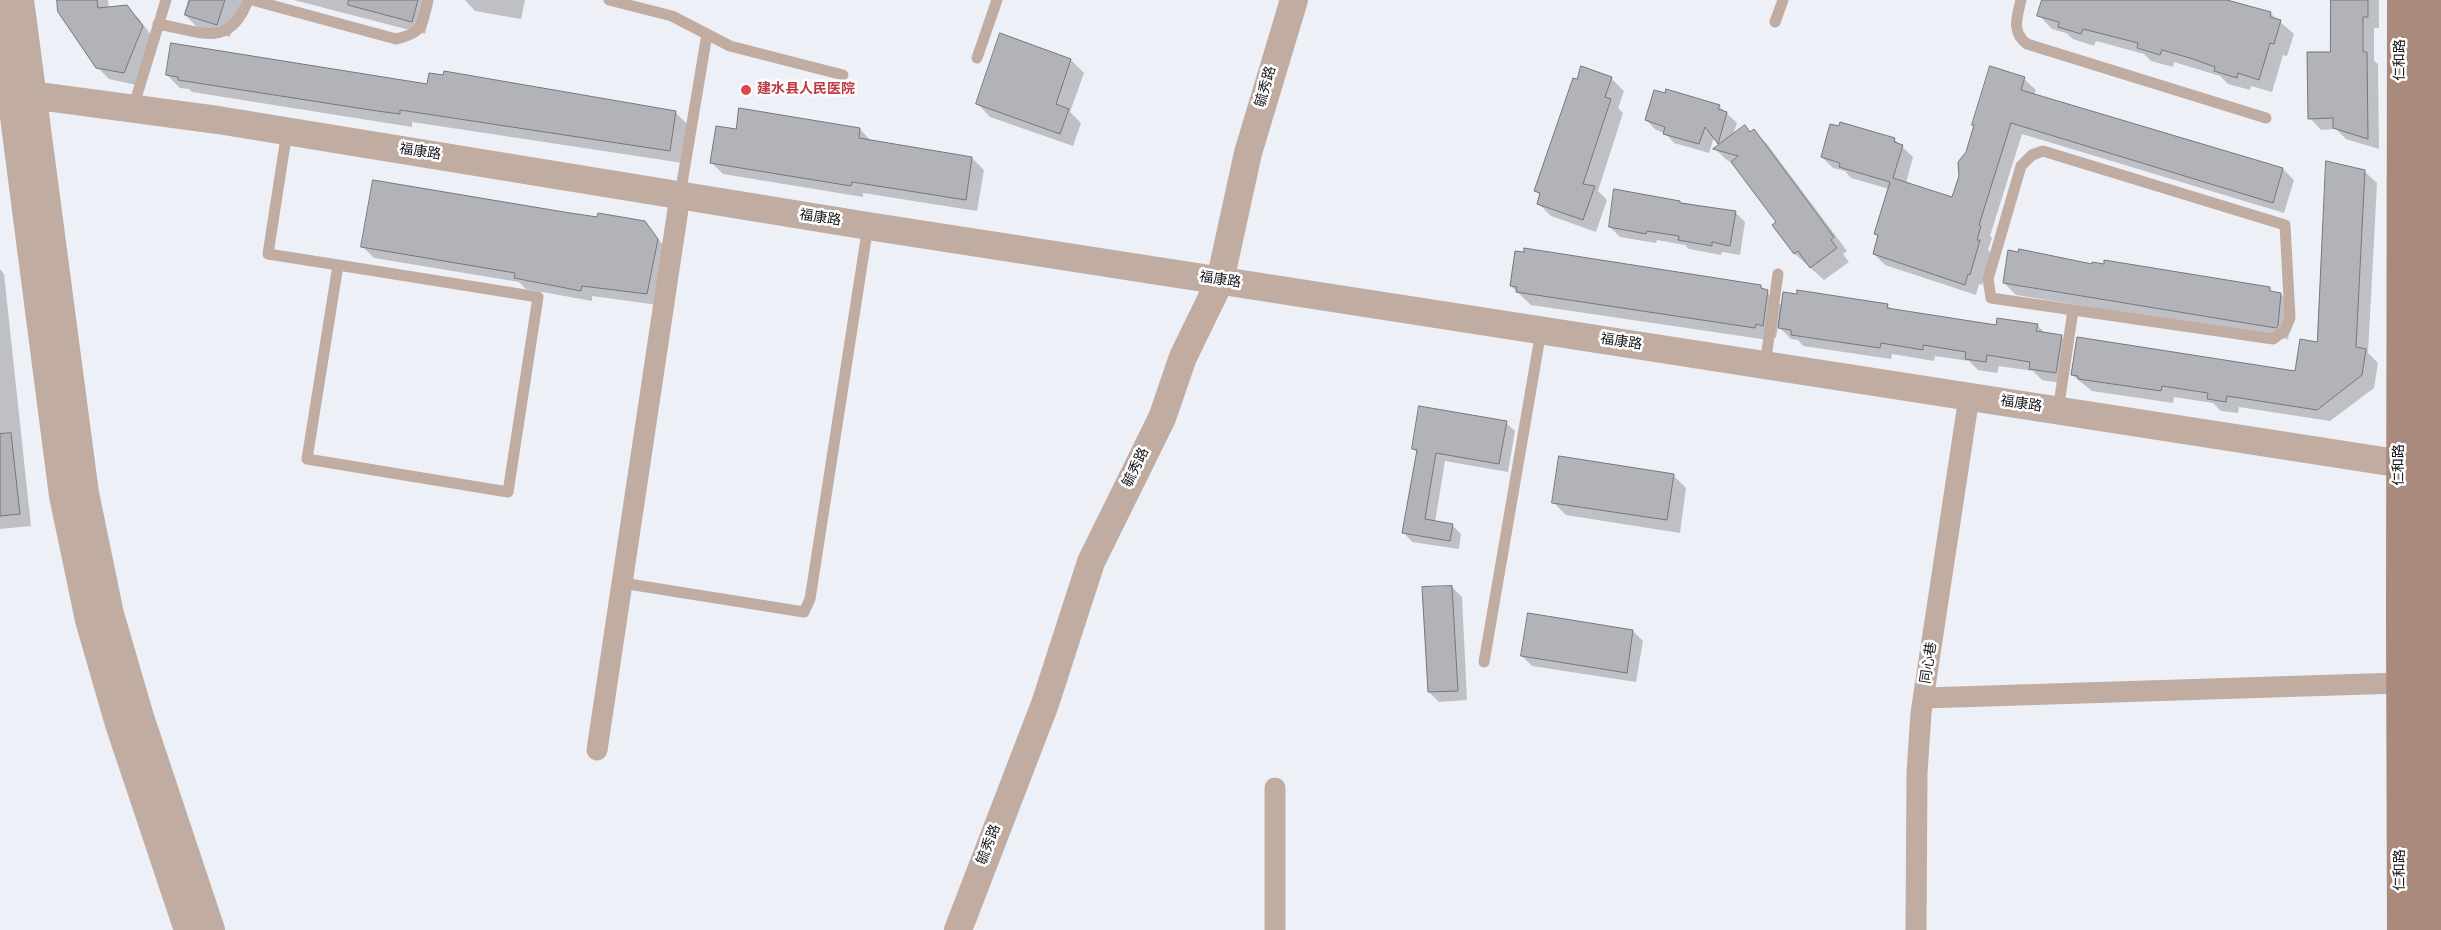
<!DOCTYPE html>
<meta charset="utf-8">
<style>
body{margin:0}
canvas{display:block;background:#eef0f7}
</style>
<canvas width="2441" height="930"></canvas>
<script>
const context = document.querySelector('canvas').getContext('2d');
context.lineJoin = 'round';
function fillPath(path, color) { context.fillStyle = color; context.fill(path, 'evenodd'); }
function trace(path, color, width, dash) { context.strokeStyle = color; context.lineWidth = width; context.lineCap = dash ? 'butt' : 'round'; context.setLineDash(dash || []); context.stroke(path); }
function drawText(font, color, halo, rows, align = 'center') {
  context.font = font + ' Overpass,"Noto Sans SC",sans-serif'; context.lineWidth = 5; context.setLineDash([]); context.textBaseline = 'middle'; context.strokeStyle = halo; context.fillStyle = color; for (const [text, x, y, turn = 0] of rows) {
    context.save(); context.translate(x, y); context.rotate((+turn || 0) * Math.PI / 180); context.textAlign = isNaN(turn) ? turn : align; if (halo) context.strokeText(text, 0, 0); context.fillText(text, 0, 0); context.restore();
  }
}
const shadow = new Path2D(`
 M58,0H108L109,9L126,7L139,19L154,39L136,85L109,79L97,67Z
 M188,0H242L230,37L197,27L184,14Z
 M294,0H429L433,4L425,34Z
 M465,0H525L521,19L475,11Z
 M2043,0H2224L2270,13L2294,34L2287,56L2283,55L2272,92L2251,86L2250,90L2228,84L2220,76L2174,62L2173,67L2151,61L2144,54L2096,41L2094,46L2073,39L2066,33L2052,29L2039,15Z
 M2332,0H2379V28H2374V61L2378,64L2379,149L2346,139L2336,129L2321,130L2310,118L2331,53Z
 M1071,60L1084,73L1070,112L1081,123L1073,146L990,117L977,103Z
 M167,75L429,85L675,112L688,125L683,163L412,122V127L192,92L189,89L180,88Z
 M1611,78L1624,91L1618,108L1623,113L1598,191L1607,200L1596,232L1551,216L1538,203L1541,196L1536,191Z
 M2024,79L2036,90L2034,95L2283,169L2294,180L2284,213L2022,134L1990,236L1992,238L1988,250L1991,253L1982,285L1979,284L1976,295L1885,265L1874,254L1879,238L1875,233L1889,189L1851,178L1845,171L1833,168L1822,157L1894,139L1913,157L1906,183L1953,198Z
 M1719,106L1737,123L1733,135L1745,126L1751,133L1754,131L1767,144L1847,251L1843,254L1849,262L1824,280L1795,254L1773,225L1778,222L1733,163L1728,161L1715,149L1720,145L1714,137L1709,153L1674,143L1665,133L1656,130L1646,120Z
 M860,129L871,141L972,158L984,170L977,211L863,193V197L723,174L711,162L737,130Z
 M2364,171L2377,183L2368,353L2378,363L2374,388L2330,421L2239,407L2238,413L2221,411L2213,403L2174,397L2173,403L2092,391L2072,375L2296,372L2318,343Z
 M1680,202L1735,212L1745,222L1740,255L1722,252L1721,255L1689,249L1685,245L1657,240L1656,243L1620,237L1610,227Z
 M598,219L644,222L668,251L658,305L592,296V301L526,289L519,282L374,258L363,247Z
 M2093,266L2269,289L2273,293L2281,294L2293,306V315L2288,339L2016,295L2004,283Z
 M0,269L4,274L31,526L0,529Z
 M1511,286H1760L1782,306L1887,305L1892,310L1997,326L2037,325L2046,334L2061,336L2073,348L2067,384L2042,380L2033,371L1999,366L1997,373L1978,370L1969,361L1935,356L1934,361L1892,354L1891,359L1803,346L1798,340L1791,339L1778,326L1776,338L1768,337V340L1531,305Z
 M1506,423L1515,431L1508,472L1445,461L1435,522L1452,525L1461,534L1459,549L1412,542L1404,533L1418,453L1413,449Z
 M1673,475L1686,488L1680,533L1566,515L1553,502Z
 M1452,587L1462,597L1467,700L1439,702L1429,692Z
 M1633,631L1643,641L1636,682L1532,666L1522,656Z`);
const building = new Path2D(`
 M57,0H97L98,8L127,5L143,26L124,73L96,68L58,12Z
 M190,0H225L217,25L185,15Z
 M349,0H418L412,22L348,5Z
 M2042,0H2227L2271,12L2270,17L2281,20L2274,44L2270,43L2259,80L2238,73L2237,78L2214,71L2215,67L2193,59L2162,50L2160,55L2137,48L2138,43L2083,29L2081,34L2058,27L2059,22L2037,16Z
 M2331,0H2368V17H2363V52H2367L2368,139L2333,128V118L2308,119L2307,52H2330Z
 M1000,33L1071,59L1056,104L1069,109L1060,134L976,104Z
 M171,43L427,84L429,73L443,75L444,71L676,111L670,151L400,110V114L377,111L178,80V77L166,75Z
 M1581,66L1612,77L1605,97L1611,99L1583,184L1595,186L1583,220L1537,204L1540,193L1534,191L1573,78L1577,79Z
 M1990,66L2025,77L2021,90L2283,168L2273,203L2011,123L1979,225L1981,226L1977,240H1980L1970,275L1968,274L1965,285L1873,254L1878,235L1874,234L1890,182L1839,167L1840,163L1821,157L1830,124L1839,126L1840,122L1895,138L1894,142L1903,145L1893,178L1952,197L1959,176L1958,162L1966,152L1974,125H1972Z
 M1666,89L1720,105L1718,109L1727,112L1718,144L1705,127L1699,144L1663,134L1665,127L1645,120L1654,90L1665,93Z
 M739,108L860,128L859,138L972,157L966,200L852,182L851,186L710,163L716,126L736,129Z
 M1745,125L1750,132L1754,129L1834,237L1831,240L1837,248L1810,268L1798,251L1794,254L1772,225L1776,222L1731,162L1738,156L1713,149Z
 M2326,161L2365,170L2356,347L2366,349L2362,375L2317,410L2227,396L2226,402L2207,399L2208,393L2162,386L2161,391L2078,379V376L2071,375L2077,337L2295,371L2300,339L2317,342Z
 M373,180L564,212L597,217L598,213L645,221L658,239L647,294L582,286L581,291L514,278L515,273L361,247Z
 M1614,189L1680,201V203L1736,211L1730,246L1712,242V246L1678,240L1679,236L1647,231L1646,234L1609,227Z
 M1524,248L1761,285V288L1768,290L1763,326L1756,324L1755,328L1516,292L1517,287L1510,286L1515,251L1524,252Z
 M2019,249L2092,264V262L2104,264V260L2270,287V291L2281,293L2278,326L2276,328L2003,283L2008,250L2018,252Z
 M1797,290L1888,304L1887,308L1996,325L1997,318L2038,324L2036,331L2062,335L2056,373L2029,369L2030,362L1987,355L1986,362L1965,359L1966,352L1923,345V350L1881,343L1880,348L1791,335V330L1778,328L1783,292L1797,294Z
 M1419,406L1507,421L1499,464L1436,453L1425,519L1453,524L1450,541L1402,533L1417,450L1412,449Z
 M11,433L20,514L0,516V434Z
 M1559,456L1674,474L1667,520L1552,503Z
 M1452,586L1458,691L1428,692L1422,587Z
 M1528,613L1633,630L1627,673L1521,656Z`);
const service = new Path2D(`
 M252,0L396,39C424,33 421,25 428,0
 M609,0L672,16L730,46L843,75
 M2021,0C2017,17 2011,32 2027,44L2266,118
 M1775,22L1783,0
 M158,24C199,31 230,50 248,0
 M977,58L997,0
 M133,108L166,0
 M287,131L268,254L338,265L307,459L508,492L538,297L338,265
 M2043,151L2285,225L2290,318L2285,330L2273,339L1991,298L1988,279L2021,166L2032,155Z
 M680,195L707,34
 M1765,365L1778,274
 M2058,411L2073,310
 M622,583L804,612L810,599L868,226
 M1484,662L1541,331`);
const minor = new Path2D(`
 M1924,698L2400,683
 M597,750L680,196
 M1275,788V930
 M1916,930L1917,773L1921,713L1969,397`);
const tertiary = new Path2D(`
 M20,0L85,493L110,614L140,717L211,930
 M0,9L63,496L89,620L119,724L188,930
 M0,91L218,120L868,226L2441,470
 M958,930L1045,704L1091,562L1162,418L1183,357L1220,281L1248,153L1294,0`);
const secondary = new Path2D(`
 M2401,0L2400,614L2401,930
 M2428,0L2427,614L2428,930`);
const markers = [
 [746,90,6,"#e0444e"]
];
const streetNames = [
 ["仁和路",2401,60,-90],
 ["毓秀路",1267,87,-74],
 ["福康路",420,153,9],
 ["福康路",820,219,9],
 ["福康路",1220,281,9],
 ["福康路",1621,343,9],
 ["福康路",2021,405,9],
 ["仁和路",2400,465,-90],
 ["毓秀路",1137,468,-64],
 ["同心巷",1930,663,-81],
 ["毓秀路",990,845,-69],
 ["仁和路",2401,870,-90]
];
const healthNames = [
 ["建水县人民医院",757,90]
];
fillPath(shadow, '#0003');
fillPath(building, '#b1b3b9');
trace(building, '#76777d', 1);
trace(service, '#c1aca2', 11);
trace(minor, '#c1aca2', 21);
trace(tertiary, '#c1aca2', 28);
trace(secondary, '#a98a7c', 28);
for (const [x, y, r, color] of markers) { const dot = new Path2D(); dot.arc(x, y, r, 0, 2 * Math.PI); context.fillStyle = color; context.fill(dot); trace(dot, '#fff', 2); }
drawText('14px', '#17171a', '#fff', streetNames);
drawText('bold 14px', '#be3a42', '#fff', healthNames, 'left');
</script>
